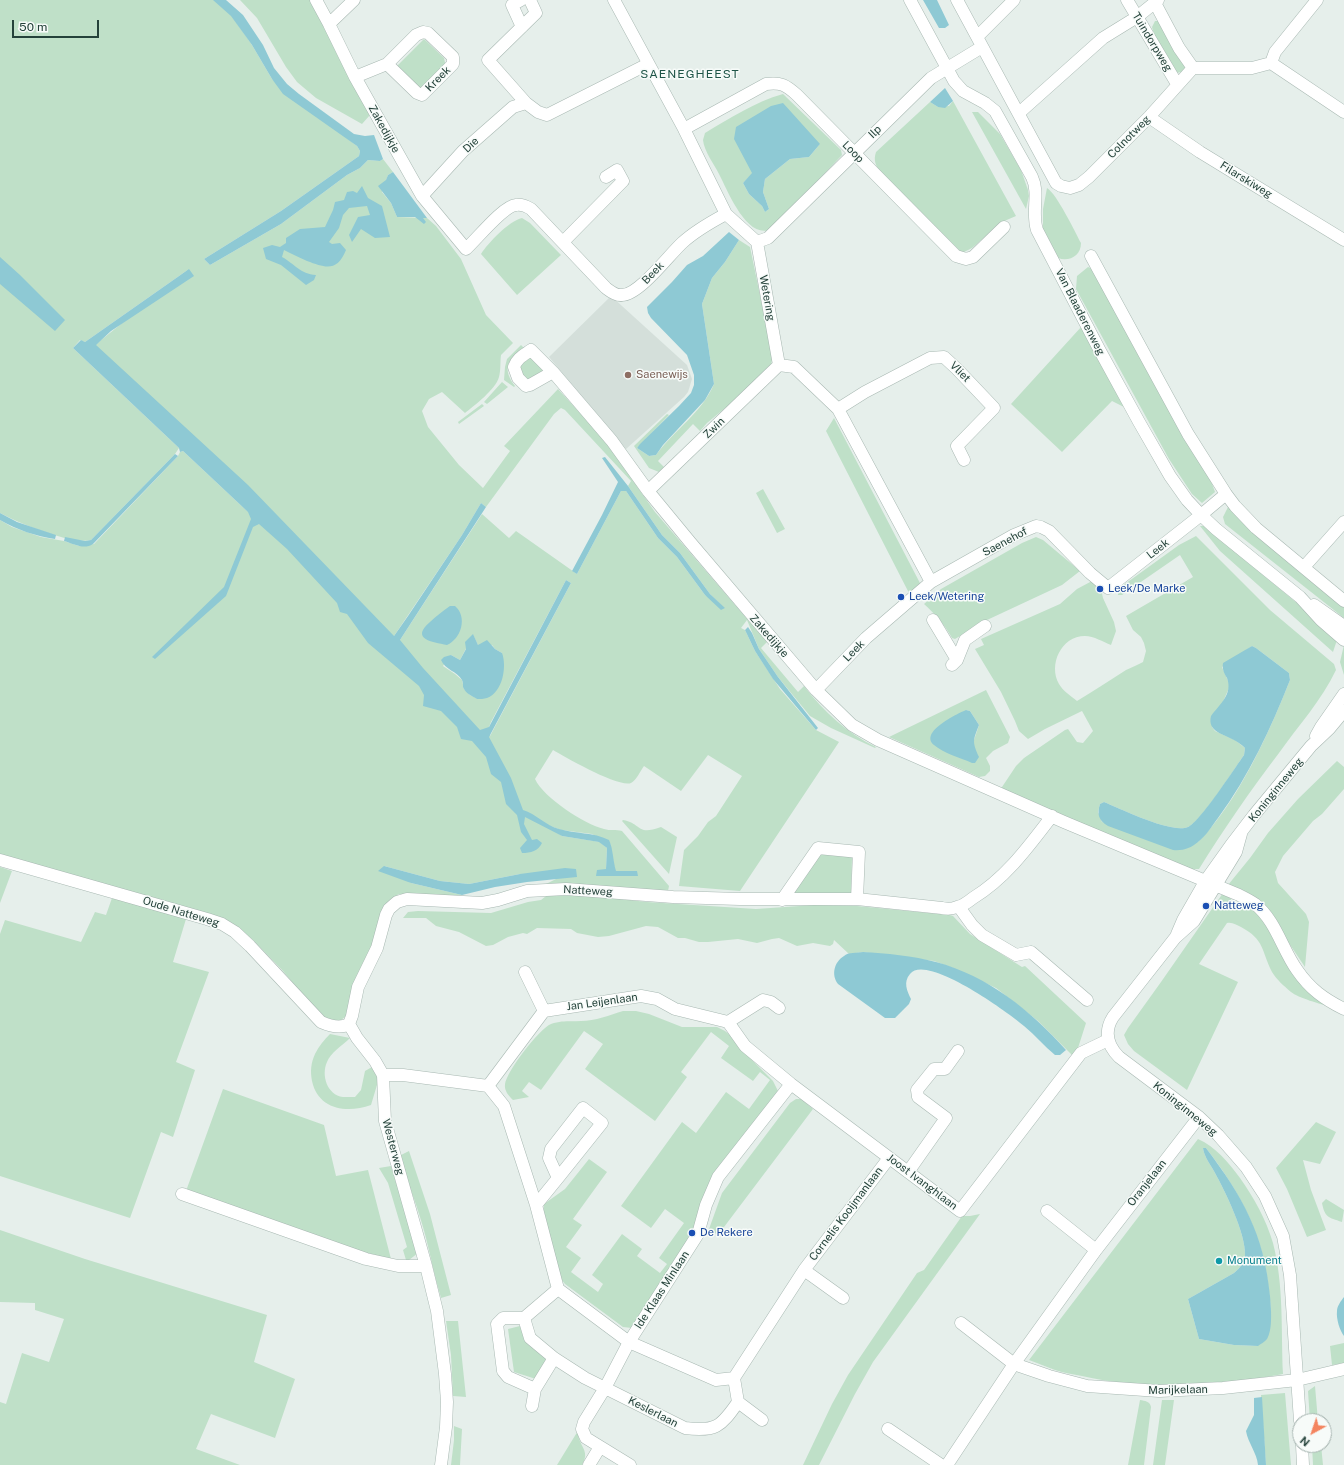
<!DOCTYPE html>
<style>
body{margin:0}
#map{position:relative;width:1344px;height:1465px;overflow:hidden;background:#e6efeb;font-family:"Public Sans",sans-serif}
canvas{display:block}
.north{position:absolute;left:1292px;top:1413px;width:40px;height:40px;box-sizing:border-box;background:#f7fbf9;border:1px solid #a3b1ad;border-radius:50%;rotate:220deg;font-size:11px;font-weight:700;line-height:16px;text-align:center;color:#24423a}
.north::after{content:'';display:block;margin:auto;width:14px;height:18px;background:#f4845f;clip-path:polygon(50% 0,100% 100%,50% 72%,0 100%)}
.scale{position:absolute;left:12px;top:20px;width:87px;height:18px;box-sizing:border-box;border:2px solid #24423a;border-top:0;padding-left:5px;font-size:12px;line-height:14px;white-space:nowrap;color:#24423a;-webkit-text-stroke:3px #f7fbf9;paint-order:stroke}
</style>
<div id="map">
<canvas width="1344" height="1465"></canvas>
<div class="north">N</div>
<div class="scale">50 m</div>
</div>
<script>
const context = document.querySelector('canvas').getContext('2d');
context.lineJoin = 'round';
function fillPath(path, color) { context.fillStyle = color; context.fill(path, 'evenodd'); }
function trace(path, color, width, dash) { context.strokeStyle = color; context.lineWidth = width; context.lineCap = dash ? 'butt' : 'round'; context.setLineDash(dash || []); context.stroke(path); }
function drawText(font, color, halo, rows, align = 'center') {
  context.font = font + ' "Public Sans",sans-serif'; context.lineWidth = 3; context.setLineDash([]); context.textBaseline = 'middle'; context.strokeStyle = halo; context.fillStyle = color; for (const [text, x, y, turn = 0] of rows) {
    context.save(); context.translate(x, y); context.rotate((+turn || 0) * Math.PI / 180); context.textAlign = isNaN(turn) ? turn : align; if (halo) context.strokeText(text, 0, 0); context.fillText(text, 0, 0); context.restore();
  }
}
const built = new Path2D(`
 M611,296L687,365L692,379L688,392L684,397L626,449L549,357Z`);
const green = new Path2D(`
 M0,0H221L252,45L272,79L357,146L360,151L359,156L281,211L204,259L210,265L281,224L347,175L360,168L368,160L380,161L383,159L393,172L388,175L382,192L391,203L397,217L427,218L436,226L461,259L486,315L513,343L501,355C500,362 501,370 499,377C496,389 474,406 465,413L442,392L429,399L422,411L428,427L459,465L483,488L510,451L504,446L558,389L602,437L655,512L767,642L761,648L798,692L804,686C824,712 847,733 876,747L875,748L831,728L810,716L778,677L759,649L747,620L741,628L745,630L755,651L780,689L816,730L839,742L740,891L679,886L684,850L698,836L708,822L716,816L742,776L708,755L681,791L644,766C641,770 636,781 631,783C619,788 565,757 553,750L535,779C544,798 584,824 604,829C610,831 616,829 622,831L669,886L668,891L542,886L560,877H577L520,874L469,884L440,881L384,866L411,883L462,895L452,897L417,894H399L391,899L385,907L375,942L346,1016L340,1021H334L320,1016L283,971L253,940L237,927L118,888L0,854V520L12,527L41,537L64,541L79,546L94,544L178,456L180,452L183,451L248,512L95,345L189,269L85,342L80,340L73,348L179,448L175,454L91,540C71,545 19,523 0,513ZM561,408L565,410L631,481L628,486L662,535L680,553L710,594L721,605L705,595L677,557L658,538L626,491H621L577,574L516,531L509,538L482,514L400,640L394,636L462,535L481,503L486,507L554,414ZM566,580L571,583L490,736L489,727L491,722ZM473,635L478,645H492L495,649L502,653L478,699L470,695L464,689L462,680L455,674L443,666L451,655L460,660ZM548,825L561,830L592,834L610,843L615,871H637L614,875L597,876V870H606L607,848L600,842L562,836Z
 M240,0H310L343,61L370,115L362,124L316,98L297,82L286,67L257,18Z
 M1155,21H1159L1186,67L1182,72L1176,73L1154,34L1152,27Z
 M424,39L444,58L446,67L422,89L420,88L396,67Z
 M783,94L841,150L842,155L772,229C747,241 728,191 719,174C714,164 704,151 703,140L705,133C730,118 755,102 783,94ZM820,144L809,157L790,159L765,179L763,192L769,209L765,212L762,206L749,194L743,183L752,174Z
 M953,101L1016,216L1002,222L972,248L962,253L881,173C876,166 873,161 876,152L930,102L938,107L949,106Z
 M972,112H978L1000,134L1021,170L1028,190L1029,196L1026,209Z
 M1047,188C1057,194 1075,232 1081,243C1081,256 1069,262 1058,258L1043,229V209Z
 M522,218L530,223L561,255L517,295L481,254C488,243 509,221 522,218Z
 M739,240L750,247L772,353C773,363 770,367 765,375L707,423L700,431L693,424L658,461L664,467L659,472L649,468L634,446L667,414L669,415L637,448L649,456L656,455C674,430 702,413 714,384L702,304L712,278L725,262Z
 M1088,267L1093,269L1211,481L1215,492L1202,503L1192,494L1169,459L1076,289L1077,276Z
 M1082,326L1124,407L1112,401L1062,452L1011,404Z
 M521,345L524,348C507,359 502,369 515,386L514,387L504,380L505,367L507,359Z
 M531,357L546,372L527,380L520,376L518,366L524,358Z
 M502,382L508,387L487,404L484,402Z
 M482,404L484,406L459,424L458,422Z
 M834,418L921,585L910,595L826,431Z
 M763,489L785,529L777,533L756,493Z
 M1231,506L1344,605V618L1225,524L1223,517L1228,507Z
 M1200,526H1204L1338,637L1333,652L1220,551Z
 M1196,536L1270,610L1334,664L1336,670C1322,700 1298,726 1279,753C1250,791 1224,829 1199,869H1191L1000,790L1016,766L1024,758L1065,730L1068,729L1077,742L1083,743L1093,731L1082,711L1045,729L1028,739L1019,731L1015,721L1001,692L975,649L984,645L981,639L1060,604L1077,589L1092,581L1101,589L1103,598L1114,622L1116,631L1111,645C1103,642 1094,636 1085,636C1061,636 1048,665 1059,684C1063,691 1071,696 1077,701C1094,691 1110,680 1126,670C1132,667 1138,665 1143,662L1146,651L1144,643L1141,637L1133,630L1126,616L1193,577L1180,555L1122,595H1118V589L1179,545ZM1252,646L1256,648L1289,673L1290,680C1269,733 1238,802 1198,842L1102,822L1098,812L1100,804L1104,802C1121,809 1172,834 1188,827C1201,822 1234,769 1244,755L1245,748L1235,740L1215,731L1212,727L1229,688V683L1222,667Z
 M1036,537L1043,540L1080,571L1062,585L987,620L955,639L952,638C944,624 936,615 924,604L941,589L1022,543Z
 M1344,645V675L1340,662Z
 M986,690L1010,737L1008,743L993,751L986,758L990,766V771L985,776L979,777L889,737ZM966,710L970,711L979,725L973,743Z
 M1337,761L1344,767V789L1322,814L1313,821L1283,856L1275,872L1278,883L1306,914L1309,922L1305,967L1276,924L1259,901L1243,890L1228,885L1250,858L1268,833L1298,799Z
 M623,820C643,824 636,836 661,827L677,837L669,874L622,821Z
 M824,850L847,853L852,858L851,894L795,895L792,889L798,887Z
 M0,867L12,871L0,903Z
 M550,893L587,895L647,902L756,909L814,905L857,906L950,915L953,916L970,934L1022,967L1025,966L1086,1023L1078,1048L1072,1055L1038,1021L996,988L953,968L934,961L863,952L849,954L834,940L833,944L830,946L813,943L797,946L779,938L772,939L757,943L738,939L708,942H699L685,938H678L658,927L646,926L609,936L598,937L577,933L571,929L537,928L527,934L523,933L508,937L493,945L486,946L459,932L436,926L426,918H403L408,912L418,911L491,913L528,902L541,900Z
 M1223,893L1229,894L1232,903L1238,905L1240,901L1255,909L1331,1007C1321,1004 1298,998 1291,992C1284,986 1276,979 1272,972C1261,950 1265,940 1241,927C1236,925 1233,922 1227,923L1199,964L1238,982L1187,1090L1134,1051L1128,1044L1124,1035L1128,1028L1161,982Z
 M112,898L186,919L173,962L209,972L176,1062L195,1070L173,1137L161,1132L130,1218L0,1176V934L5,920L81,942L95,912L106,915Z
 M623,1011H636L649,1014L682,1027H717L725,1031L738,1042L753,1061L773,1081L778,1091L706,1194L692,1238L632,1328L623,1327L565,1284L561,1279L544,1214V1204L565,1189L589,1159L607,1172L573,1219L582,1225L566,1247L581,1258L571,1272L598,1292L603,1284L592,1275L622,1234L642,1249L637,1256L660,1273L667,1264L659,1258L684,1223L665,1209L651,1228L621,1206L682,1122L696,1133L726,1092L749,1109L770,1080L760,1072L753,1081L721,1058L729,1046L711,1032L681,1072L687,1077L655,1121L585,1069L603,1044L584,1031L541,1090L529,1082L522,1091L529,1097L513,1100C509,1096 504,1091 505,1084C507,1071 539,1029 551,1024C563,1020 570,1022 581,1021C595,1021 610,1015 623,1011Z
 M330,1034L350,1038C343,1045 330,1053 327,1062C321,1075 327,1095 343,1097C346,1097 351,1097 355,1097L361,1090L365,1071L372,1067L378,1079L377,1085L371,1105C346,1114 318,1109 312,1081C310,1071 311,1063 315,1054C319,1046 324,1040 330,1034Z
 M223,1089L324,1125L336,1176L368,1170L391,1259L336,1245L186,1191Z
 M796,1099H801L813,1109L718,1235L709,1229L722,1193L790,1103Z
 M1316,1122L1336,1132L1320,1164L1303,1160L1311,1190L1326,1230L1307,1237L1287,1189L1276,1168Z
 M1198,1139C1216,1147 1228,1162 1240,1178C1254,1198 1266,1219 1273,1243C1284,1285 1281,1331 1283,1374C1217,1386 1147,1391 1082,1376C1073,1374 1064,1373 1055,1370C1046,1367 1038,1363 1029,1360ZM1203,1148H1206C1240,1192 1264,1236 1269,1292C1270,1301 1272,1312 1270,1322C1269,1330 1261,1340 1257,1346L1234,1345L1199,1339L1188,1299L1234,1273C1240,1268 1244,1263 1245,1255C1246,1234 1225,1191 1215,1173C1211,1165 1204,1157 1203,1148Z
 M409,1151L430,1214L451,1295L441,1298C435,1278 431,1258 426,1238C419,1210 408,1183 399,1156Z
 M391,1166L418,1253L409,1260H406L403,1250L407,1247L388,1183L379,1168Z
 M1326,1199L1344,1210L1342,1222C1328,1217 1325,1218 1322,1203Z
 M980,1214L873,1362L855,1394L819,1465H803L832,1404L848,1375L917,1273L924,1270L962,1216H970Z
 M0,1230L85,1259L267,1315L254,1362L295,1379L275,1438L211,1414L196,1449L240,1465H0V1402L6,1404L22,1353L49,1362L64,1319L35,1310V1303L0,1302Z
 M446,1321H458L466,1397L453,1396L451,1355Z
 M520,1326L522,1328L547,1360L536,1379L514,1372L508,1329Z
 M1344,1343V1363L1332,1365L1330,1346Z
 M1315,1386L1318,1421H1310L1308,1391Z
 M1285,1393L1291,1465H1266L1261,1395Z
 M1140,1400C1145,1401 1150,1401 1151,1407L1144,1465H1128Z
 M1162,1400H1174L1165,1465H1153Z
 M454,1426L462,1429L460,1465H451L454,1440Z
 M578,1432C578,1446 591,1450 582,1465H557L576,1434Z
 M1312,1445H1321L1323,1465H1313Z`);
const water = new Path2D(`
 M213,0H226L243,15L263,45L274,68L287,84L299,94L354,134L365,136L374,135L383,159L380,161L368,160L360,168L347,175L281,224L210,265L204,259L281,211L359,156L360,151L357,146L283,94L272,79L252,45L231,16Z
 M923,0H937L949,25L945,28H939Z
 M945,88L953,101L945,108L938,107L930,102Z
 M783,103L820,144L809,157L790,159L765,179L763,192L769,209L765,212L762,206L749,194L743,183L752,173L734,139L736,127L771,106Z
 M393,172L427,218H423L426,222L424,224L415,217H397L391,203L378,186L386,180L388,175Z
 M362,186L368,198L382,206L390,237L375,238L361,229L352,242L349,235L358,217L370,215L367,206L349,208L343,215L339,228L329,242L332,244L340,243L346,250C337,272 326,268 307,261C299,257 291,254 284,250L282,257C295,264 300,274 316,275L314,280L306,285L281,265L266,259L263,248L272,245L280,247L286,243V238L300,229L325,227L333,210L335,202L344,200L347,192L353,191L357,193Z
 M729,232L739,240L725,262L712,278L702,304L714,384L705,400L663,445L656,455L649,456L637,448L640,444L679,406L691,393L694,385V375L687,355L651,318L648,313L647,307L672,282L687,265L703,256Z
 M0,257L20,275L65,320L55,331L0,284Z
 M189,269L194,276L111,331L96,345L248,485L394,636L408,616L462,535L481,503L486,507L400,640L423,668L480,730L489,727L566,580L571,583L489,737L511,778L523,810C536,814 545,825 559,829C576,834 593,832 609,840C613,848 613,861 616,871H637L638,876H596L597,870L606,869L607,848L599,842L562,836L525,817L524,824L532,840L537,839L542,843C538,851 531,853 522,853L520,848L527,840L521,832L517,815L506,804L501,782L491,774L486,757L472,741L461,739L457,727L441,711L423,706L424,695L419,686L368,643L347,614L340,612L337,603L287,549L259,524L253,527L226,596L155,659L152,657L224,587L251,519L248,512L183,451L180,452L179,448L73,348L81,340L85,342Z
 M175,454L178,456L93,544C84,550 74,544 64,541L65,537L85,541L91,540Z
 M605,457L628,486L662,535L680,553L710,594L725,608L721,610L705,595L677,557L658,538L626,491H621L577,574L572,571L602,515L618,482L602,458Z
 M0,513L17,522L56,535L55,539C36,536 17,530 0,520Z
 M450,606H455C468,617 461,639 447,645C432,642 410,639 430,622C436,616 443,611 450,606Z
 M748,627L752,633L759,649L778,677L818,728L816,730L773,679L755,651L745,630Z
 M473,634L478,645L487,640L495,649L502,653C507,666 503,692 487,698C484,699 480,699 477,699C472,696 465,693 463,687C463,685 463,682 462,680C457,671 445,670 441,660L444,657L451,655L460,660L466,649L465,642Z
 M1252,646L1256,648L1289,673L1290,680C1271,728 1249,776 1218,818C1212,826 1206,836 1198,842C1191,848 1183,851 1173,850L1108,826C1098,820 1097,814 1100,804L1104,802C1121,809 1172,834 1188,827C1200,822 1234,769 1244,755L1245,748C1242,745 1238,742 1234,740C1224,734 1207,732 1211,716C1220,704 1233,694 1227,678C1224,673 1222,669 1223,663Z
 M966,710L970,711L979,725C973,741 972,741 979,757L975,763H972C961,758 943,753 934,745C919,732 957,714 966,710Z
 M384,866L440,881L469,884L520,874L565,868L576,869L577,877L527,882L495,887L462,895L411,883L378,871Z
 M863,952C885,953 914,956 936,962C988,976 1030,1010 1066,1050L1060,1055H1055C1044,1046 1035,1035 1024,1026C1009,1013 926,953 910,974C903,982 907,991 911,999L909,1004L895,1018H885L838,984C831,975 834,962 844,956C848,952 857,953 863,952Z
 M1203,1148H1206C1243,1197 1264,1234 1270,1296C1271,1308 1273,1329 1267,1339C1265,1342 1260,1344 1258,1346L1234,1345L1199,1339L1188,1299L1234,1273C1240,1268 1244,1263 1245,1255C1246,1234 1225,1191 1215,1173C1211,1165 1204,1157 1203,1148Z
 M1344,1297V1336C1340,1331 1336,1319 1337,1311C1337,1306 1341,1301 1344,1297Z
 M1262,1397L1266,1465H1258C1257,1453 1248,1443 1246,1431L1254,1415V1398Z`);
const minor = new Path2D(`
 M316,0L329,24L355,77L422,196L466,249C477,239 503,206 516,205C521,204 526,206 531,209L606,288C610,291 616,296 622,295C639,295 669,255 682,243C695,231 711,222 726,214
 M521,0L512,5L522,27
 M614,0L684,129L726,214L757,242L779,365L794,367L838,409L931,582
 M910,0L954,81L963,91L985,103L995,111L1032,177C1040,194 1031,212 1037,230L1099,349L1139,422L1170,476L1187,500L1201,515L1216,529L1300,597L1321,620L1344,640
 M957,0L1056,183L1061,186L1070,188L1079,185L1089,177L1149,117L1193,68H1252L1271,63
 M1127,0L1177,84
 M1155,3L1179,48L1193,68
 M329,24L354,0
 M977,37L1014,0
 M1271,63L1344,112
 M1271,63L1275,52L1317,0
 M355,77L387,64L416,35L423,32L428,33L453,57V64L422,95L417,93L387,64
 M526,103L488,60L536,13L530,0
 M1019,113L1103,38L1137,17L1158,0
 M1149,117L1200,152L1344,240
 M684,129L766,84C781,82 786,85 797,95L956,256L966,259L973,257L1004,227
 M422,196L463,151L513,107L526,103L538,112L547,115L648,64
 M563,242L623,181L617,170L606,177
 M757,242L768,238L931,78L982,47
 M1091,256L1188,434L1226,494L1235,506L1256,528L1344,601
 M553,372L530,385L526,386L518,378L514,367C517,358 524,355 531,350L553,372L612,441L648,491L690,542L816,690L852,725L878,740L1064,822L1239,895C1245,898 1251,901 1255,904C1276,921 1282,949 1297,970C1310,989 1324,999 1344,1009
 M838,409L865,392L930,358L944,357L957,369L994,408L957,446L964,460
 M648,491L779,365
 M1304,567L1344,522
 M1314,605L1344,626
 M933,620L957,660
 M952,665L957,660L965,640L985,626
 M816,690L866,638L931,582L1014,535L1036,526L1041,527L1049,531L1090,573L1108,588L1201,515L1226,494
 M1316,736L1321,727L1344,694
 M1241,834L1236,852L1194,921L1175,938L1113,1017C1104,1031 1107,1045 1119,1057L1199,1117L1218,1135L1246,1167L1265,1196L1283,1236L1290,1275L1300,1421
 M0,860L207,919L222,924L235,932L250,946L321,1022C330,1026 340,1029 349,1024
 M782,900L818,848L859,852L857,899
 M959,907L972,925L982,935L1016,955L1031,952L1087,1000
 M1177,934L1183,920L1206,880L1231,845L1254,815L1311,746L1329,729L1344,711
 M525,972L544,1011
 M728,1022L745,1046L791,1084L960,1211L1081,1053L1108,1040
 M728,1022L763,1000L771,1002L779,1008
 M383,1075H403L488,1086
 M488,1086L504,1106L536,1205L558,1289L629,1342L716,1380L734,1378
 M488,1086L544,1011L641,996L657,999L675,1009L728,1022
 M908,1172L946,1118L918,1097L917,1090L934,1069H945L958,1051
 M182,1194L366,1259L398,1266H426
 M536,1205L558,1178L549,1158L551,1149L583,1108L602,1123L558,1178
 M1047,1211L1096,1250
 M804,1270L843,1298
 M524,1318L558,1289
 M961,1323L1014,1364L1049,1376L1087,1386L1159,1391L1223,1388L1297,1380L1344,1369
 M734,1378L804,1270L889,1158
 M535,1389L508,1377L503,1371L497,1324L503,1318H524L530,1338L554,1358L585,1378L685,1428C715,1432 721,1427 738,1402L734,1378
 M738,1402L762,1420
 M532,1406L535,1389L554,1358
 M888,1429L941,1465
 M1302,1445L1303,1465
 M441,1465L446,1427L447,1402L445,1374L437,1311L426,1266L385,1121L383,1075L375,1061L357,1038L349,1024L352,1016L358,987L377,948L386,915L389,909L397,902L407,899L482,903L498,900L527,891L566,889L673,897L740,899H857L942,908C947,909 952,909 957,907C963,906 968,902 973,898C1006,878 1029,846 1052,816
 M589,1465L600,1447
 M630,1465L586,1438L582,1429L584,1422L605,1388L629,1342L698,1234L706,1205L718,1177L791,1084
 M947,1465L1014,1364L1096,1250L1199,1117`);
const markers = [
 [628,375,4,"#8d6e63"],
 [1100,589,4,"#1a4fb4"],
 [901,597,4,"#1a4fb4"],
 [1206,906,4,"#1a4fb4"],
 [692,1233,4,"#1a4fb4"],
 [1219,1261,4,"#0f9aa8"]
];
const streetNames = [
 ["Tuindorpweg",1152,42,59],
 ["Kreek",438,79,-45],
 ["Zakedijkje",384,129,61],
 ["Ilp",875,132,-44],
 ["Colnotweg",1129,137,-45],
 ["Die",471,145,-43],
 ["Loop",853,152,45],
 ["Filarskiweg",1246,180,32],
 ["Beek",653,273,-46],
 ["Wetering",767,298,80],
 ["Van Blaaderenweg",1080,312,63],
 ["Vliet",960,372,45],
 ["Zwin",714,428,-44],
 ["Saenehof",1005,542,-28],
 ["Leek",1158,549,-38],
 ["Zakedijkje",769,636,49],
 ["Leek",854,651,-46],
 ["Koninginneweg",1276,790,-51],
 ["Natteweg",588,891,3],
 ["Oude Natteweg",181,912,17],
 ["Jan Leijenlaan",602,1002,-8],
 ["Koninginneweg",1185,1109,39],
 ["Westerweg",393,1147,75],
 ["Joost Ivanghlaan",922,1182,37],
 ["Oranjelaan",1147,1183,-52],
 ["Cornelis Kooijmanlaan",846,1214,-53],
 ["Ide Klaas Minlaan",662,1290,-57],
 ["Marijkelaan",1178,1390,-1],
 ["Keslerlaan",653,1412,27]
];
const educationNames = [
 ["Saenewijs",636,375]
];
const transitNames = [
 ["Leek/De Marke",1108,589],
 ["Leek/Wetering",909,597],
 ["Natteweg",1214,906],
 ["De Rekere",700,1233]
];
const cultureNames = [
 ["Monument",1227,1261]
];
const neighbourhoodNames = [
 ["SAENEGHEEST",690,74]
];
fillPath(built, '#d4dfda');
fillPath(green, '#bfe0c8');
fillPath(water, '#8ec9d4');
trace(minor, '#a8b8b2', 13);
trace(minor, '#fff', 12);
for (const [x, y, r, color] of markers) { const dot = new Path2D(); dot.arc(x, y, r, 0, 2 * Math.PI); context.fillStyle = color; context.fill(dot); trace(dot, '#f7fbf9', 1.5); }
drawText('11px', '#24423a', '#f7fbf9', streetNames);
drawText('11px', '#785e54', '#f7fbf9', educationNames, 'left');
drawText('11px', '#164399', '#f7fbf9', transitNames, 'left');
drawText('11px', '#0d838f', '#f7fbf9', cultureNames, 'left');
context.letterSpacing = '1px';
drawText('12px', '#1f5548', '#f7fbf9', neighbourhoodNames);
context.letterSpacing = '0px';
</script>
